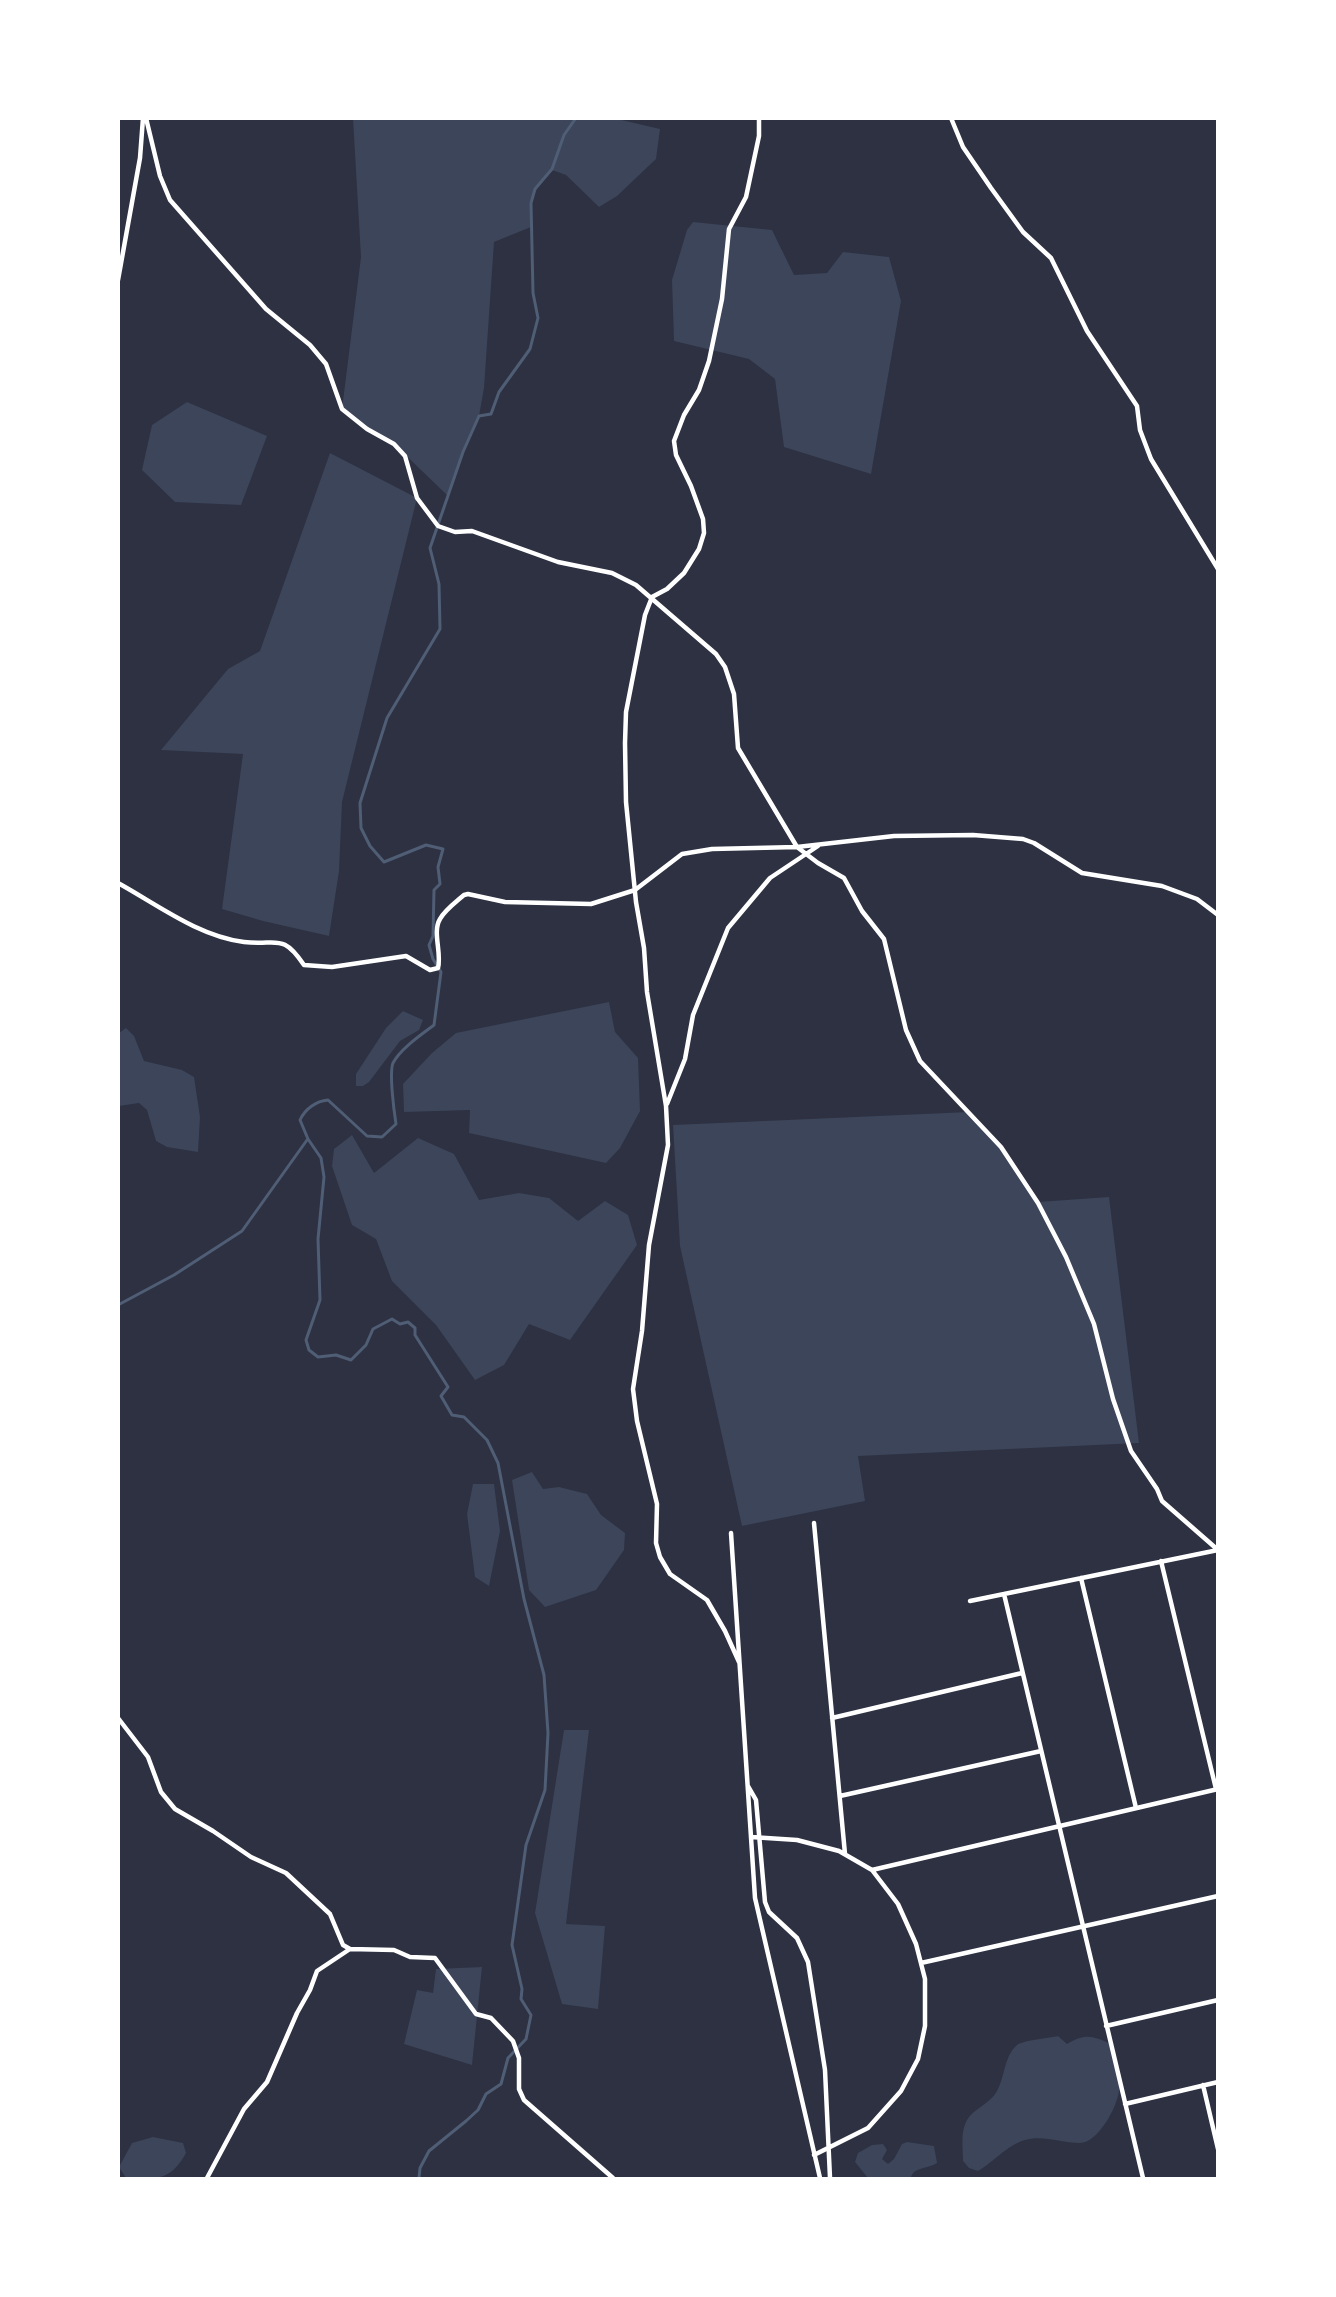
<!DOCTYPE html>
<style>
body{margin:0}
#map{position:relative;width:1336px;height:2297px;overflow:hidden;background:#2d3142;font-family:Barlow,sans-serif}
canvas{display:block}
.frame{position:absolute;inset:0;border:120px solid #fff;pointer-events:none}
</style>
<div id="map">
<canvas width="1336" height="2297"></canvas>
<div class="frame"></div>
</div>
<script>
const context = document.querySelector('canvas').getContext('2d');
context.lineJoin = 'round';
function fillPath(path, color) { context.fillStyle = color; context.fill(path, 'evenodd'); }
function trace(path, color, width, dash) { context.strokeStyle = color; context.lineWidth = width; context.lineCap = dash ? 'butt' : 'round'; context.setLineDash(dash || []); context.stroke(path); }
const green = new Path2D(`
 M613,118L660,129L656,159L617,196L599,207L566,175L552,170C532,193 530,196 531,227L494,242L484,388L479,416L463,452L448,496L394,444L367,428L342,409L361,257L353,119Z
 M693,222L772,230L794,275L827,273L843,252L889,257L901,301L871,474L784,447L775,379L749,359L674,341L672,280L687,230Z
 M187,402L267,436L241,505L175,502L142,470L152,425Z
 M330,453L417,498L342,802L339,871L329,936L263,921L222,909L243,754L161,750L228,669L260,651Z
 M609,1002L615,1032L638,1058L640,1111L620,1148L606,1163L469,1133L470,1110L404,1112L403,1084L432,1053L456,1033Z
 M403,1011L423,1020L419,1030L400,1041L369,1082L363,1086H356V1074L386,1028Z
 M126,1028L134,1036L144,1061L182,1070L194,1077L200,1117L198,1152L167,1147L156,1141L147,1110L139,1103L119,1106V1033Z
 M969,1112L1001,1147L1038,1202L1109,1197L1139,1443L858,1456L865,1501L742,1526L680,1246L673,1125Z
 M352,1135L374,1173L418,1138L454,1154L479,1200L519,1193L549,1198L578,1221L605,1201L628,1215L637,1245L570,1340L529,1324L504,1365L475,1380L436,1325L392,1281L376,1239L352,1225L332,1166L334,1149Z
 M532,1472L543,1489L559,1487L587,1494L601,1515L625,1533L624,1550L596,1590L545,1607L529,1590L512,1480Z
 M473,1484H494L500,1531L489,1586L475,1577L467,1514Z
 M564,1730H589L566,1924L605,1926L598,2009L562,2004L535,1913Z
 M482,1967L472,2065L404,2044L417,1990L433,1993L436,1969Z
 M1058,2036L1067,2044C1085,2033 1093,2036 1111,2044C1114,2059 1120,2075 1119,2090C1118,2106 1098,2143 1080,2143C1061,2143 1043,2135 1025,2140C1007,2145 994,2162 978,2171L969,2168L963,2161C963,2148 960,2132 967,2120C974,2108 990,2104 997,2091C1005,2077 1004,2056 1017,2045C1024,2040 1049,2038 1058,2036Z
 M153,2137L183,2143L186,2153C170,2182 156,2179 126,2178L119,2167L132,2143Z
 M907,2142L934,2146L937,2163C928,2169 913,2167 911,2178H868L855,2162L858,2153L872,2145L883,2144L887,2150L882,2159L888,2164L894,2159L902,2144Z`);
const stream = new Path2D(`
 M118,1305L174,1275L242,1231L307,1140
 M419,2178L420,2168L429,2151L466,2121L478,2110L486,2094L501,2084L508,2058L526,2039L531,2015L521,1999L522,1989L512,1945L526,1845L545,1790L548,1733L544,1675L524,1599L498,1463L487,1440L464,1417L452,1415L441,1396L448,1387L415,1335V1328L408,1322L400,1324L392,1319L373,1329L366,1345L351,1360L336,1355L318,1357L309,1350L306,1340L320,1300L318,1239L324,1177L321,1158L308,1139L300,1120C305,1109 316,1101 328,1100L367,1136L382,1137L396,1124C394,1111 389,1073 393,1063C400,1049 422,1034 434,1025L441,972L433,959L429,945L433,936L434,890L440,884L438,867L443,849L426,845L384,862L370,846L361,828L360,803L387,718L440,629L439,584L430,548L463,452L479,416L491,414L499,392L530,349L538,318L533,293L531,203L535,189L552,169L564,135L576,118`);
const minor = new Path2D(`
 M146,118L160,176L170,200L266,309L310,345L326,364L342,409L367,429L394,444L405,456L417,498L438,526L455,532L472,531L558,562L612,573L636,585L716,654L725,667L734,694L738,748L797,847L818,863L844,878L862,911L884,939L906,1030L920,1061L1001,1147L1038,1203L1066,1257L1094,1324L1113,1399L1131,1451L1157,1489L1162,1501L1218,1550
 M951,118L963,147L991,188L1023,232L1051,258L1087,331L1137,406L1140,430L1151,459L1218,569
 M118,280L140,158L143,118
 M118,883C158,905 198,936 244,942C277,946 282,932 304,965L332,967L406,956L430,970L438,968C442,953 432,932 440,919C445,910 456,902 464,895L468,894L505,902L591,904L635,890L682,854L712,849L797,847L894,836L973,835L1023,839L1034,843L1082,873L1162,886L1197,899L1218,915
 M667,1104L685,1059L693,1015L728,928L770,878L818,846
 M814,1523L845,1854
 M731,1533L755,1898L820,2178
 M1161,1561L1216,1789
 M1081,1578L1136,1808
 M1004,1594L1143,2178
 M970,1601L1218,1550
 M739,1662L725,1631L707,1600L670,1574L660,1557L656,1543L657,1504L637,1421L633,1389L642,1331L649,1245L668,1145L666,1106L647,992L644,948L636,902L626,802L625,743L626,712L645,615L652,597L667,589L684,573L699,549L704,533L703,519L691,486L676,455L674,441L684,415L699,390L709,361L722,299L729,229L746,197L759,136V118
 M118,1718L148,1757L161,1792L175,1809L213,1831L251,1857L286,1873L330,1914L343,1945L350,1949L394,1950L410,1957L435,1958L476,2014L491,2018L513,2041L519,2058V2089L524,2100L613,2178
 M832,1718L1022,1673
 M748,1786L756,1800L765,1902L769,1912L797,1938L808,1962L825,2070L830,2178
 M840,1796L1041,1751
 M751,1837L797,1840L839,1851L872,1870L898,1904L916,1944L925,1979V2026L918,2059L901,2091L868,2128L814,2155
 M872,1870L1218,1789
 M921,1963L1218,1896
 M1106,2026L1218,2000
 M1203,2085L1218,2149
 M1125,2104L1218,2082
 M207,2178L244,2109L267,2082L297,2013L310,1990L317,1971L350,1949`);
fillPath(green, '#3c4559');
trace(stream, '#4f5d75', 3);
trace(minor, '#fff', 4.5);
</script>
